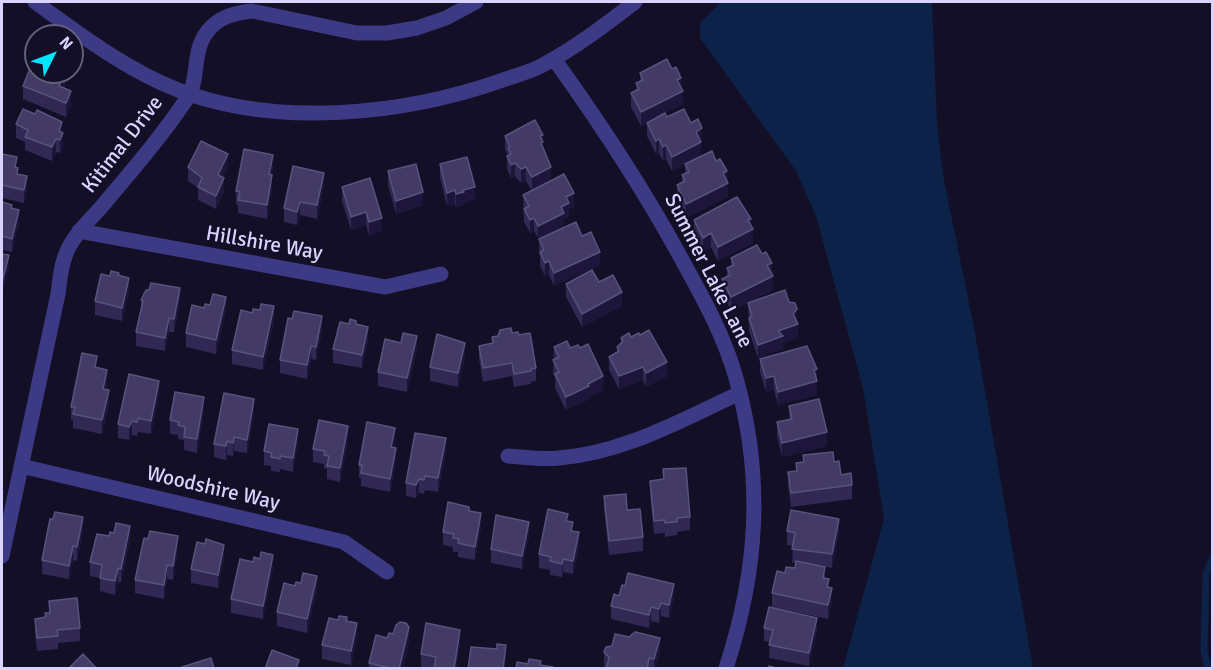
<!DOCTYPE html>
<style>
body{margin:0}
#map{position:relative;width:1214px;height:670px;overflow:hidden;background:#130f26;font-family:Signika,sans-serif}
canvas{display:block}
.frame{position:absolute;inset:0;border:3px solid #d9d4ff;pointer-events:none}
.north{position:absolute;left:24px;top:24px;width:60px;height:60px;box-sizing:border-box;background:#130f26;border:2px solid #625e7d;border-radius:50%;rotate:48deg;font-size:16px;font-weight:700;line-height:24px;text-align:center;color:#d9d4ff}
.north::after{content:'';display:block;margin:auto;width:21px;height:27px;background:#00e5ff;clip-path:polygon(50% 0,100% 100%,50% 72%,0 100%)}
</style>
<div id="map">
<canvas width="1214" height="670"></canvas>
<div class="frame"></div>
<div class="north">N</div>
</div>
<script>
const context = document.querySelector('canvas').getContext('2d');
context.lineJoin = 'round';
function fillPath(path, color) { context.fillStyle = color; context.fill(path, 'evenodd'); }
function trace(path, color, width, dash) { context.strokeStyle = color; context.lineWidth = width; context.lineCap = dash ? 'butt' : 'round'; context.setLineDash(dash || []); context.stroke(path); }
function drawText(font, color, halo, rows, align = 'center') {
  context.font = font + ' Signika,sans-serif'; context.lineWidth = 4.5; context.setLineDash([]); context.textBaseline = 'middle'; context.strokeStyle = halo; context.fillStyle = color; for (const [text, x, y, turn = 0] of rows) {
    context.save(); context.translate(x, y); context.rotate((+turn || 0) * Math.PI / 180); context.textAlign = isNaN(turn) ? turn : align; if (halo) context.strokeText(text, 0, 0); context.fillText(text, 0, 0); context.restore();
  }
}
const water = new Path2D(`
 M721,2H932L937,122L943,175L975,333L1033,668H843L884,519L863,388L816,216L796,171L700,38V23Z`);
const stream = new Path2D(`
 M1208,668L1204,651L1206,574L1212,559`);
const minor = new Path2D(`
 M35,2C81,35 125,69 178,90C277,128 404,115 503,80C516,75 530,72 541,66C575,48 605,25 635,2
 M554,59C600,123 643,188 681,258C702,296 724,335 736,378C764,478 758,570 726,668
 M79,231L385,287L441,274
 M508,456C525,457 542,460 559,458C624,453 681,420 740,393
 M21,466L344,542L387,572
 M2,556L58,294C60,279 61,263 68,249C77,230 95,216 108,199C136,166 164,133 188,97C199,80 192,51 207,32C218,17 234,13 252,11L357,33H387L417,28L446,18L476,2`);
const wall = new Path2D(`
 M640,73L681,88L683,104L665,113L667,117L691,123L702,142H701V156L672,171L666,159L663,161L659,153L656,154L647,136V123L641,126L631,107V93L636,90V83L640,81Z
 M65,85L64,88L71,104L66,117L23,99V86Z
 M16,124L62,132L63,146L60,153L56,152L52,161L25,150V142L16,138Z
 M543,135V149L551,180L532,191L526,181L521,183L515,176L511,178L507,169V156L508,155L505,150V136Z
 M2,154L17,168L18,174L27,190L24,203L2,198Z
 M440,164L475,200L464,203V205L456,207L455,204L447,206L440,178Z
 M685,164L727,180L728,197L686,218L677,199V185L682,182V175L685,174Z
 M188,167L228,168L223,178L224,192L216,209L198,200V188L188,181Z
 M273,168L271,175L272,189L267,219L238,213V205L236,204V191Z
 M388,171L423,205L396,214L388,185Z
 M370,178L382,231L369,236L366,225L351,230L342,201V187Z
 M324,186L317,219L300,215L297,225L284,222V208Z
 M523,195L574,207L569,209V217L564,219V227L547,235L582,236L600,265L554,286L549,275L545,276L540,266V256L539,253V239L534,231L530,233L524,222Z
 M2,202L12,208L19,223L12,252L2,250Z
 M694,220L751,226L753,243L718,261L711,247L703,251L694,233Z
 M731,258L772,273L773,290L731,311L722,292V279L727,276V268L731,266Z
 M110,276H119L129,291L122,321L95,315V301Z
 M599,282L622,306L582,327L566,297V284Z
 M141,300L180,302L174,332H169L165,351L136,346V332L141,312Z
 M789,302L797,322L798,338L783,343V349L758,358L749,331L748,303Z
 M204,308L226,310L216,354L186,347V333Z
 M274,320L263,370L232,364V350Z
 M349,324L368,340L362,368L333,363V349Z
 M322,330L316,360L311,359L307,379L280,373V360Z
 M512,333L519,335L536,368V381L531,382V384L514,387L512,376L483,382L479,359V346L492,343V337Z
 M621,338L667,376L646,387L643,380L619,389L609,370V357L617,353V347L621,343Z
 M401,343L417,349L407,392L378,386V372Z
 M554,347L570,348L603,390L589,397V399L566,410L555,388V378L553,373Z
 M465,357L458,387L430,381V367Z
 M760,359L817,369V395L778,405L774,390L766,392L760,372Z
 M97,368L107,384L106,390L109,404L102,434L73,428V420H71V407Z
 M159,394L151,434L138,432L137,436L132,435L129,440L118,438V424Z
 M789,406L827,446L782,457L777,436V422L789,419Z
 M204,411L197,453L184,450V440L178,439V435L170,434V420Z
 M254,413L247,453L234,451L233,456L227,455L226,460L214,457V444Z
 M348,440L340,482L327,479V469L324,468V464L313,462V449Z
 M395,441L394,448L396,462L390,492L361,486V478H359V465Z
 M298,442L293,472L280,469V472L271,471V466L264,465V451Z
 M446,452L438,492L425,490L424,494L419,493L416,498L406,496V483Z
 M803,455L834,462L841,475L852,485V499L791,507L788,486V472L796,471V463L803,462Z
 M663,469L690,517V530L677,532V535L665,537V533L654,534L650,494V481L663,480Z
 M604,496L643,537V551L609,555L604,510Z
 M469,511L481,527L475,560L458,557V552H453V547L443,545V532Z
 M568,521L573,531L579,546L573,574L563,572L562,577L550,575V570L539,568V554Z
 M83,531L77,561L73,560L69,579L42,574V560Z
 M787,531L839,532L832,568L821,566L829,587L832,601L828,619L772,607V593L795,568L796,563H792L793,546L787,545Z
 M529,535L522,569L491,563V549Z
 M109,536L130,540L121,582H118L115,595L100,591V578L90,576V562Z
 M178,549L173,580L167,579L164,599L135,593V580Z
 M224,559L218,588L191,583V569Z
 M273,568L263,619L231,613V599Z
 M295,586L317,590L307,633L277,626V612Z
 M619,596L674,597L669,618L661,616L659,623L651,621L649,628L611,619V606Z
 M49,601L80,628V641L58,643V649L37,651L35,632V619L45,618V613H49Z
 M338,620L347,621L357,637L351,665L322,659V645Z
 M764,628L817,631L809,666L769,658L770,642L764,641Z
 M393,634L409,641L403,669H369V663L387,638Z
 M460,644L456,669H428L421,667V654Z
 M604,652H660L655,669H607L604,666Z`);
const shadedWall = new Path2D(`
 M65,72V85L59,99V86Z
 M681,78V91L677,80Z
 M71,91V104L66,117V103Z
 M683,91V104L641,126V112Z
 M62,122L63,146L60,153L59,131Z
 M702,128L701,156L672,171V157L696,132Z
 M543,135V156L540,136Z
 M56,139V152L52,161V147Z
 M659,139V153L656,154V141Z
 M666,145V159L663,161V147Z
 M228,154V168L218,188V175Z
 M273,155V168L269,188V174Z
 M515,163V176L511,178V165Z
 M526,167V181L521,183V169Z
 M551,167V180L532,191V177Z
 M727,171L728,197L686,218V204L723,173Z
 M324,173V186L317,219V205Z
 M272,175V189L267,219V205Z
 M27,176V190L24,203V190Z
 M224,178V192L216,209V196Z
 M475,187V200L464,203V205L456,207V194L463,190Z
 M455,190V204L447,206V193Z
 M423,192V205L396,214V201Z
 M574,193V207L569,209V217L564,219V227L538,240V226L561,207L566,197Z
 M300,202V215L297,225V212Z
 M19,210V223L12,252V239Z
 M366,212V225L351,230V217Z
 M382,218V231L369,236V222Z
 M534,218V231L530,233V220Z
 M751,219V230L753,229V243L718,261V247L748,220Z
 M711,233V247L703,251V238Z
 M600,252V265L554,286V273Z
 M9,255V269L2,295V282Z
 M549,261V275L545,276V263Z
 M772,263V276L767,265Z
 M773,276V290L731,311V297Z
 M129,278V291L122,321V308Z
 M180,288V302L174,332V319Z
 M622,292V306L582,327V314Z
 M226,297V310L216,354V340Z
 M274,306V320L263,370V357Z
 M797,309L798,338L783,343V349L758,358V345L778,331L793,314Z
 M322,316V330L316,360V347Z
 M169,318V332L165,351V338Z
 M368,327V340L362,368V355Z
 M417,336V349L407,392V378Z
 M465,343V357L458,387V373Z
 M311,346V359L307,379V365Z
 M667,362V376L646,387V373Z
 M643,367V380L619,389V376Z
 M817,369V395L778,405V392L814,370Z
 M107,370V384L103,402V389Z
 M603,376V390L589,397V399L566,410V397L588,384Z
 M774,376V390L766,392V378Z
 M159,381V394L151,434V421Z
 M109,390V404L102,434V420Z
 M204,397V411L197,453V439Z
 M254,399V413L247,453V440Z
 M132,421V435L129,440V427Z
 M348,426V440L340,482V468Z
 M395,428V441L391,461V447Z
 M298,429V442L293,472V458Z
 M827,432V446L782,457V443Z
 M234,437V451L233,456V443Z
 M446,438V452L438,492V478Z
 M227,441V455L226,460V446Z
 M396,448V462L390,492V479Z
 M419,479V493L416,498V485Z
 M481,513V527L475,560V547Z
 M83,517V531L77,561V547Z
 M839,519V532L832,568V554Z
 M529,522V535L522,569V556Z
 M130,526V540L121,582V569Z
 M579,532V546L573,574V561Z
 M178,536V549L173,580V566Z
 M224,545V559L218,588V575Z
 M73,546V560L69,579V566Z
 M273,555V568L263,619V606Z
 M563,559V572L562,577V564Z
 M167,565V579L164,599V585Z
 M118,568V582L115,595V581Z
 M317,576V590L307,633V619Z
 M674,584V597L669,618V605Z
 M832,588V601L828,619V605Z
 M661,603V616L659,623V609Z
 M651,607V621L649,628V615Z
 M817,618V631L809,666V653Z
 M357,623V637L351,665V651Z
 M409,627V641L403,669H399Z
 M460,630V644L456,669H454Z
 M660,638V652L655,669H654V659Z
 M506,645V659L505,669H503Z`);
const building = new Path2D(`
 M34,59L36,60V72H65L59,86L71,91L66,103L23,86Z
 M667,59L672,69L676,67L681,78L677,80L683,91L641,112L631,93L639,89L636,83L643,80L640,73Z
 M23,109L35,114L37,110L62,122L59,131L63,133L60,140L56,139L52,147L25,137L28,130L16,124Z
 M684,109L691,123L698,119L702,128L696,132L701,142L672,157L666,145L663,147L659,139L656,141L647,123L665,113L667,117Z
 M535,120L543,135L540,136L543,142L541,143L551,167L532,177L526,167L521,169L515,163L511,165L507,156L511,154L508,148L510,147L505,136Z
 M201,141L228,154L218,175L224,178L216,196L198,187L202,178L188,167Z
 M244,149L273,155L269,174L272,175L267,205L238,200L240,192L236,191Z
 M712,151L716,161L720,159L727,171L723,173L728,183L686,204L677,185L685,181L682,175L689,172L685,164Z
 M2,154L17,157L15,167L18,168L17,174L27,176L24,190L2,185Z
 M467,157L475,187L463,190L464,192L456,194L455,190L447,193L440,164Z
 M416,164L423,192L396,201L388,171Z
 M293,166L324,173L317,205L300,202L297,212L284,208Z
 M564,174L574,193L566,197L569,203L561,207L564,213L538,226L534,218L530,220L524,209L529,206L523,195Z
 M370,178L382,218L369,222L366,212L351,217L342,187Z
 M737,197L751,219L748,220L753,229L718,247L711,233L703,238L694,220Z
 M2,202L12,205L11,208L19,210L12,239L2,236Z
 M576,222L582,236L591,232L600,252L554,273L549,261L545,263L540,252L544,250L539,239Z
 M757,245L762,254L766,252L772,263L767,265L773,276L731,297L722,279L730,275L727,268L734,265L731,258Z
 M2,254L9,255L2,282Z
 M592,270L599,282L613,275L622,292L582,314L566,284Z
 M111,271L119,273L118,275L129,278L122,308L95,301L101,274L110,276Z
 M151,283L180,288L174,319L169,318L165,338L136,332L143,301L141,300L146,290H149Z
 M785,290L789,302L795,303L797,309L793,314L798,324L778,331L783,336L758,345L749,318L752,316L748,303Z
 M213,294L226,297L216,340L186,333L192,305L204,308L205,304L210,305Z
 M261,304L274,306L263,357L232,350L241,310L252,313L253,309L260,310Z
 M294,311L322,316L316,347L311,346L307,365L280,360L288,318L292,319Z
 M350,319L356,321V324L368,327L362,355L333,349L340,322L349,324Z
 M511,328L512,333L518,332L519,335L530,333L536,368L531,369V371L514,374L512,363L483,368L479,346L493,343L492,337L498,336L500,330Z
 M649,330L667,362L646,373L643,367L619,376L609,357L619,351L617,347L623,341L621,338L629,333L631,337L639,333L640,335Z
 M403,333L417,336L407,378L378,372L385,339L401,343Z
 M437,334L465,343L458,373L430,367Z
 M567,341L570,348L578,345L580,348L588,344L603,376L588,384L589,386L566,397L555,374L559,372L553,360L559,357L554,347Z
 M807,346L817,369L814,370L817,381L778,392L774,376L766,378L760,359Z
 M82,353L97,356L95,367L107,370L103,389L109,390L102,420L73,414L75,407H71Z
 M129,374L159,381L151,421L138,418L137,422L132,421L129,427L118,424Z
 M175,392L204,397L197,439L184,437L185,427L178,425L179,422L170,420Z
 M224,393L254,399L247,440L234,437L233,443L227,441L226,446L214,444Z
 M819,399L827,432L782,443L777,422L792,419L789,406Z
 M319,420L348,426L340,468L327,466L329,456L324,455L325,451L313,449Z
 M367,422L395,428L391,447L396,448L390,479L361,473L362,465H359Z
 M269,424L298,429L293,458L280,456V459L271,457L272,453L264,451Z
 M415,433L446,438L438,478L425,476L424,480L419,479L416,485L406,483Z
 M833,452L834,462L839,461L841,475L851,473L852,485L791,493L788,472L797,471L796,463L804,462L803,455Z
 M686,468L690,517L677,518V522H674L665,523V520L654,521L650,481L664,479L663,469Z
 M626,494L627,510L640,509L643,537L609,541L604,496Z
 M448,502L469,507V511L481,513L475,547L458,543L459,539L453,538L454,534L443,532Z
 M548,509L568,514L566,521L573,522L571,531L579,532L573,561L563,559L562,564L550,561L551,557L539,554Z
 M791,510L839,519L832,554L792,549L795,533L787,531Z
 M55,512L83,517L77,547L73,546L69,566L42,560L50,519H53Z
 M496,515L529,522L522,556L491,549Z
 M116,523L130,526L121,569L118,568L115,581L100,578L102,565L90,562L97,534L109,536L110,532L114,533Z
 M150,531L178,536L173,566L167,565L164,585L135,580L144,538L148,539Z
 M206,539L224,545L218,575L191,569L197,542L205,544Z
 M261,552L273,555L263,606L231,599L240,559L253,562L254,557L260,559Z
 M796,561L825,567L823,578L829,579L827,587L832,588L828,605L772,593L777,571L785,573L786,567L795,568Z
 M303,573L317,576L307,619L277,612L284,583L295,586L296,582L301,583Z
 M628,573L674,584L669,605L661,603L659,609L651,607L649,615L611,606L614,594L619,596L622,585L625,586Z
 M77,598L80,628L57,630L58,636L37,638L35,619L46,617L45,613H50L49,601Z
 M769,607L817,618L809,653L769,645L773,630L764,628Z
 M339,616L347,617L346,621L357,623L351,651L322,645L329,618L338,620Z
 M400,622L406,623L409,627L399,669H394L369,663L376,635L387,638L389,633L393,634L396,625Z
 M426,623L460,630L454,669H434L436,657L421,654Z
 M635,632L660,638L654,659L649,658L647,669L607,668L609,657L604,652L606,647L612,646L615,634L629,637Z
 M497,644L506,645L503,669H468L471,647L497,649Z
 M272,650L299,660L296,669H265Z
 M83,654L97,669H68Z
 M211,658L214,669H182V667Z
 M529,659L541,661L540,665L553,667V669H516L517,662L528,664Z
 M769,666L779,669H768Z`);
const streetNames = [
 ["Kitimal Drive",123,145,-52],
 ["Hillshire Way",264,244,10],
 ["Summer Lake Lane",708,271,63],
 ["Woodshire Way",213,489,13]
];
fillPath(water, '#0c2248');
trace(stream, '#0c2248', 7);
trace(minor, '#3d3a85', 15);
fillPath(wall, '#312854');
fillPath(shadedWall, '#1d163a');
fillPath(building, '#433a66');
trace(building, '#5a527e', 1.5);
drawText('21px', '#d9d4ff', '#130f26', streetNames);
</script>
